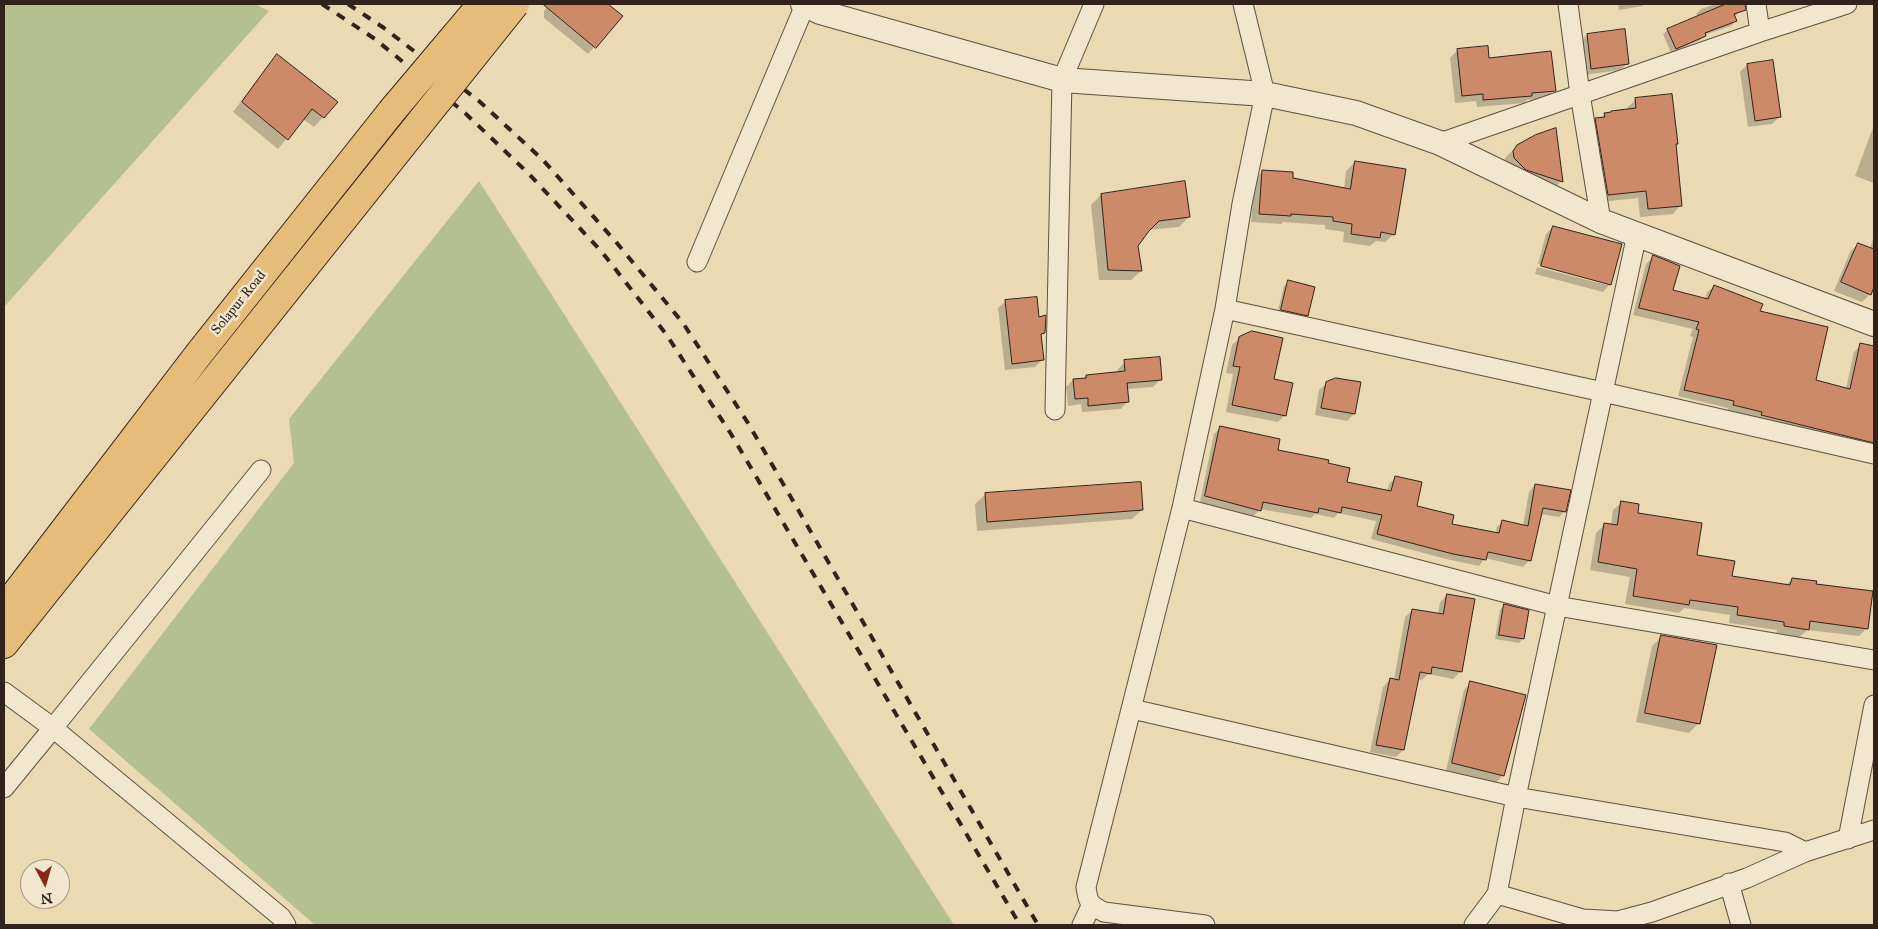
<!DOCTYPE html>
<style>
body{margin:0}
#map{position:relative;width:1878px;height:929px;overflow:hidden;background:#ead9b3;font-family:"IM FELL Great Primer",serif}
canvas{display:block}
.frame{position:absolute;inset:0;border:5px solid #31221c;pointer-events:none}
.north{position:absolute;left:20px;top:859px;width:50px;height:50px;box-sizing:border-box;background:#f1e6ce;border:1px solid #a49887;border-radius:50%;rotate:174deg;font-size:14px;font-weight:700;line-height:20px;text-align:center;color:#31221c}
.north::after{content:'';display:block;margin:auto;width:18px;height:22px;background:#8f2418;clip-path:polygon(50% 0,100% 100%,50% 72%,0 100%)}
</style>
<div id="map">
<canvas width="1878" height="929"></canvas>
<div class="frame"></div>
<div class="north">N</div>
</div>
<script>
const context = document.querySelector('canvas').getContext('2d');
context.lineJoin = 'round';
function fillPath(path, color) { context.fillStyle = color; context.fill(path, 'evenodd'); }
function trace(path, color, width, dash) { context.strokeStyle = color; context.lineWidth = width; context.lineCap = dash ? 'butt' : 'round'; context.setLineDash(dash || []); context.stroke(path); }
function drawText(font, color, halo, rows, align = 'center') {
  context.font = font + ' "IM FELL Great Primer",serif'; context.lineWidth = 5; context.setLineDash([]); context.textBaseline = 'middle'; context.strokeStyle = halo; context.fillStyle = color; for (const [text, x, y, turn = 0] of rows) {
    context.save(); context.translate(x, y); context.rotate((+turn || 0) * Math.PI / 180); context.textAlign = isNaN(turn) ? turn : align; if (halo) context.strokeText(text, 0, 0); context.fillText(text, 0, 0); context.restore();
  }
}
const green = new Path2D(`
 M4,4H255L269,11L4,307Z
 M479,181L954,925H315L89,729L294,463L289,419Z`);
const shadow = new Path2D(`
 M550,4H606L621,17L588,54L544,18V11Z
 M1618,4H1645L1642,6L1619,10Z
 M1716,4H1737L1740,12L1735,16V21L1731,26L1704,35L1700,40L1671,53L1663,34L1668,30L1698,17L1696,14L1701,9Z
 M1587,35L1628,63L1620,70L1584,75L1580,42Z
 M1458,50L1488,59L1554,90L1547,98L1527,100L1524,103L1477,107L1476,101L1455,103L1450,58Z
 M277,55L323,117L314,127L303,119L278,149L233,112L268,65Z
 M1747,65L1779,117L1772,124L1748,127L1740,72Z
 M1635,100L1677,144L1675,145L1681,205L1673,214L1640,217L1638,198L1600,202L1588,127L1596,119H1600L1605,114L1627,110V108Z
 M1874,125V183L1855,176Z
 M1515,148L1561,181L1552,191L1505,168V158Z
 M1355,162L1394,234L1385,242L1376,241L1370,246L1343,242L1344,232L1325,229V225L1283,222L1281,224L1251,222L1254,180L1263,171L1344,189L1346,171Z
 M1101,195L1189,217L1179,227L1148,230L1137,246L1141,271L1131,280H1099L1091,205Z
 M1553,227L1610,284L1603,292L1535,274L1537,267L1607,285V283L1538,264L1546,234Z
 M1874,235V284L1870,294L1862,302L1834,291L1850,252L1858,244L1870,249Z
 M1653,257L1671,291L1705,299L1707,293L1714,286L1758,312L1814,381L1846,389L1854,352L1861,345L1874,348V450L1727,412L1728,408L1678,396L1693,337L1690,336L1693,329L1633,315L1646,264Z
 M1289,282L1307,315L1302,320L1277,314L1284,286Z
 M1006,301L1038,319L1044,333L1040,337L1042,360L1035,367L1005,370L998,308Z
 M1240,338L1273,380L1285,415L1278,422L1226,412L1233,374L1226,373L1232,345Z
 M1125,362L1161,379L1153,387L1127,389L1128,401L1121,409L1082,412L1081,404L1068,406L1066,387L1073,380L1083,379L1086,376L1118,373V369Z
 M1327,383L1354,414L1347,421L1315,415L1319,390Z
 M1220,428L1276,451L1327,464L1346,483L1387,491L1389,484L1395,478L1416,507L1451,525L1495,534L1497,527L1503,521L1523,526L1529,492L1535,485L1565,511L1559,517L1540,514L1529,561L1523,567L1485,558L1479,566L1446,559L1371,539L1376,521L1338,513L1334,518L1315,514L1311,518L1260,509L1253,517L1200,502L1214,434Z
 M1140,483L1142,510L1132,519L977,531L975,504L985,495Z
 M1622,502L1695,556L1731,577L1786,585L1792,579L1815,585L1867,628L1859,636L1807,630L1800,637L1776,634L1777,630L1729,623L1730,615L1684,608L1679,613L1625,604L1630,577L1590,570L1596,533L1605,524L1611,525L1613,510Z
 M1447,595L1460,672L1453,679L1428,674L1422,680L1417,679L1403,750L1396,757L1370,752L1383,687L1390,679L1394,680L1405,617L1413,610L1438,614L1440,602Z
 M1504,605L1523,638L1519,643L1495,639L1500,610Z
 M1662,636L1699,723L1689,733L1636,722L1652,646Z
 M1471,683L1503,775L1496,783L1446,771L1464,690Z`);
const building = new Path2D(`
 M543,4H608L623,16L596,48Z
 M1726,4H1745L1746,10L1734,14L1737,21L1705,33L1706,36L1676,49L1667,29Z
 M1625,29L1629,64L1591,69L1587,34Z
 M1488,46L1489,58L1551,51L1556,91L1532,93V96L1483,100V94L1462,96L1457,49Z
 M277,54L338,102L324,118L312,109L288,140L242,102Z
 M1773,60L1781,117L1755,121L1747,64Z
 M1672,94L1678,144H1676L1682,206L1648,209L1646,191L1608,195L1595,118L1605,117L1604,113L1611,112V111L1636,108L1635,98Z
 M1556,128L1563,182L1526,170L1514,158L1513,151L1517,145L1535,135Z
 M1355,161L1406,169L1395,235L1381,232L1380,238L1351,234L1352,224L1333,221V217L1291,214V216L1259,214L1262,170L1293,172V178L1350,189Z
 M1185,181L1190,217L1159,221L1149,231L1138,246L1142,271L1108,270L1101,194Z
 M1553,226L1622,244L1611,285L1541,266Z
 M1858,243L1874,249V287L1871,295L1841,282Z
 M1653,255L1680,266L1673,290L1708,299L1714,285L1763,304L1760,311L1828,327L1816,380L1850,389L1860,343L1874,346V443L1761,415L1762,412L1733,405L1734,401L1684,390L1699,330L1696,329L1699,322L1639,308Z
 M1288,280L1315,287L1308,316L1281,310Z
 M1037,297L1039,317L1046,315L1045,333L1041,334L1044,360L1012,364L1005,300Z
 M1252,331L1283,338L1274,379L1293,383L1286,416L1232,405L1240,367L1233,366L1239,337Z
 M1160,357L1162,380L1127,383L1129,402L1088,406V398L1075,399L1073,379L1086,378V375L1125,371L1124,360Z
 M1336,378L1361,382L1355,414L1321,408L1326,382Z
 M1220,426L1280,439L1278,450L1329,460L1328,463L1350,468L1347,482L1391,491L1395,476L1422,482L1417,506L1454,515L1452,524L1499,533L1502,520L1528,526L1535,484L1571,490L1566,512L1543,508L1531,561L1488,552L1486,560L1453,554L1377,534L1382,515L1342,507L1341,513L1319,508L1318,513L1263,502L1261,511L1205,496Z
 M1141,482L1143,510L987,522L985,493Z
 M1621,501L1639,504L1638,513L1702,523L1697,555L1735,561L1732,576L1790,585L1792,578L1817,581L1816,584L1873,591L1868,629L1810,621L1809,630L1784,626V622L1737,615L1738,607L1690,600L1689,605L1633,596L1637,569L1598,562L1604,523L1617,525Z
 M1447,594L1475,599L1462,672L1432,667L1431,674L1420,672L1404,750L1376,745L1390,678L1399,680L1412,609L1443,614Z
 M1504,604L1529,610L1524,639L1499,635Z
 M1661,635L1717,645L1700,724L1645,713Z
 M1470,681L1526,695L1504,776L1452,763Z`);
const minor = new Path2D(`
 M1243,4L1265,94L1242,204L1225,309L1182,508L1557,606L1874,660
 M1568,4L1580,94L1601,221
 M1756,4L1760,32
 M1440,143L1760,32L1847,4
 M697,262L805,5
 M1225,309L1603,392L1874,454
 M1055,410L1062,80L1094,4
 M261,470L53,728L281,917L286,925
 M1182,508L1086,887C1088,903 1090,905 1104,912L1205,925
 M4,692L53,728L4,788
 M1132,709L1516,797L1637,234
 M1848,839L1874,705
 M1729,883L1741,925
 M1497,894L1583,919L1618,921L1652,912L1747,878L1805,852L1874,830
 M1082,925L1091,906
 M1474,925L1497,894L1516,797L1785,842L1805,852`);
const tertiary = new Path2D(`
 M803,4L820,12L1062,80L1265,94L1356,113L1440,143L1601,221L1874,324`);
const primary = new Path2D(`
 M4,609L198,355L391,112
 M4,644L415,129`);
const rail = new Path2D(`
 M322,4L375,39L465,113L528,173L602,252L666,334L731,434L1020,925
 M348,4L384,28L479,101L543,160L616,242L683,323L748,423L1038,925`);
const primaryBridge = new Path2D(`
 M391,112L482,4
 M415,129L515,4`);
const streetNames = [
 ["Solapur Road",239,303,-51]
];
fillPath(green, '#b4c08f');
fillPath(shadow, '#0003');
fillPath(building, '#cd8a68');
trace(building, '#31221c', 1);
trace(minor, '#5f5042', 21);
trace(tertiary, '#5f5042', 26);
trace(primary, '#31221c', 30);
trace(minor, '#f1e6ce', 19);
trace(tertiary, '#f1e6ce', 24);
trace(primary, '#e5bc7a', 28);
trace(rail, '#31221c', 4, [9, 9]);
trace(primaryBridge, '#31221c', 30, []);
trace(primaryBridge, '#e5bc7a', 28);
drawText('14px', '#31221c', '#f1e6ce', streetNames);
</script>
